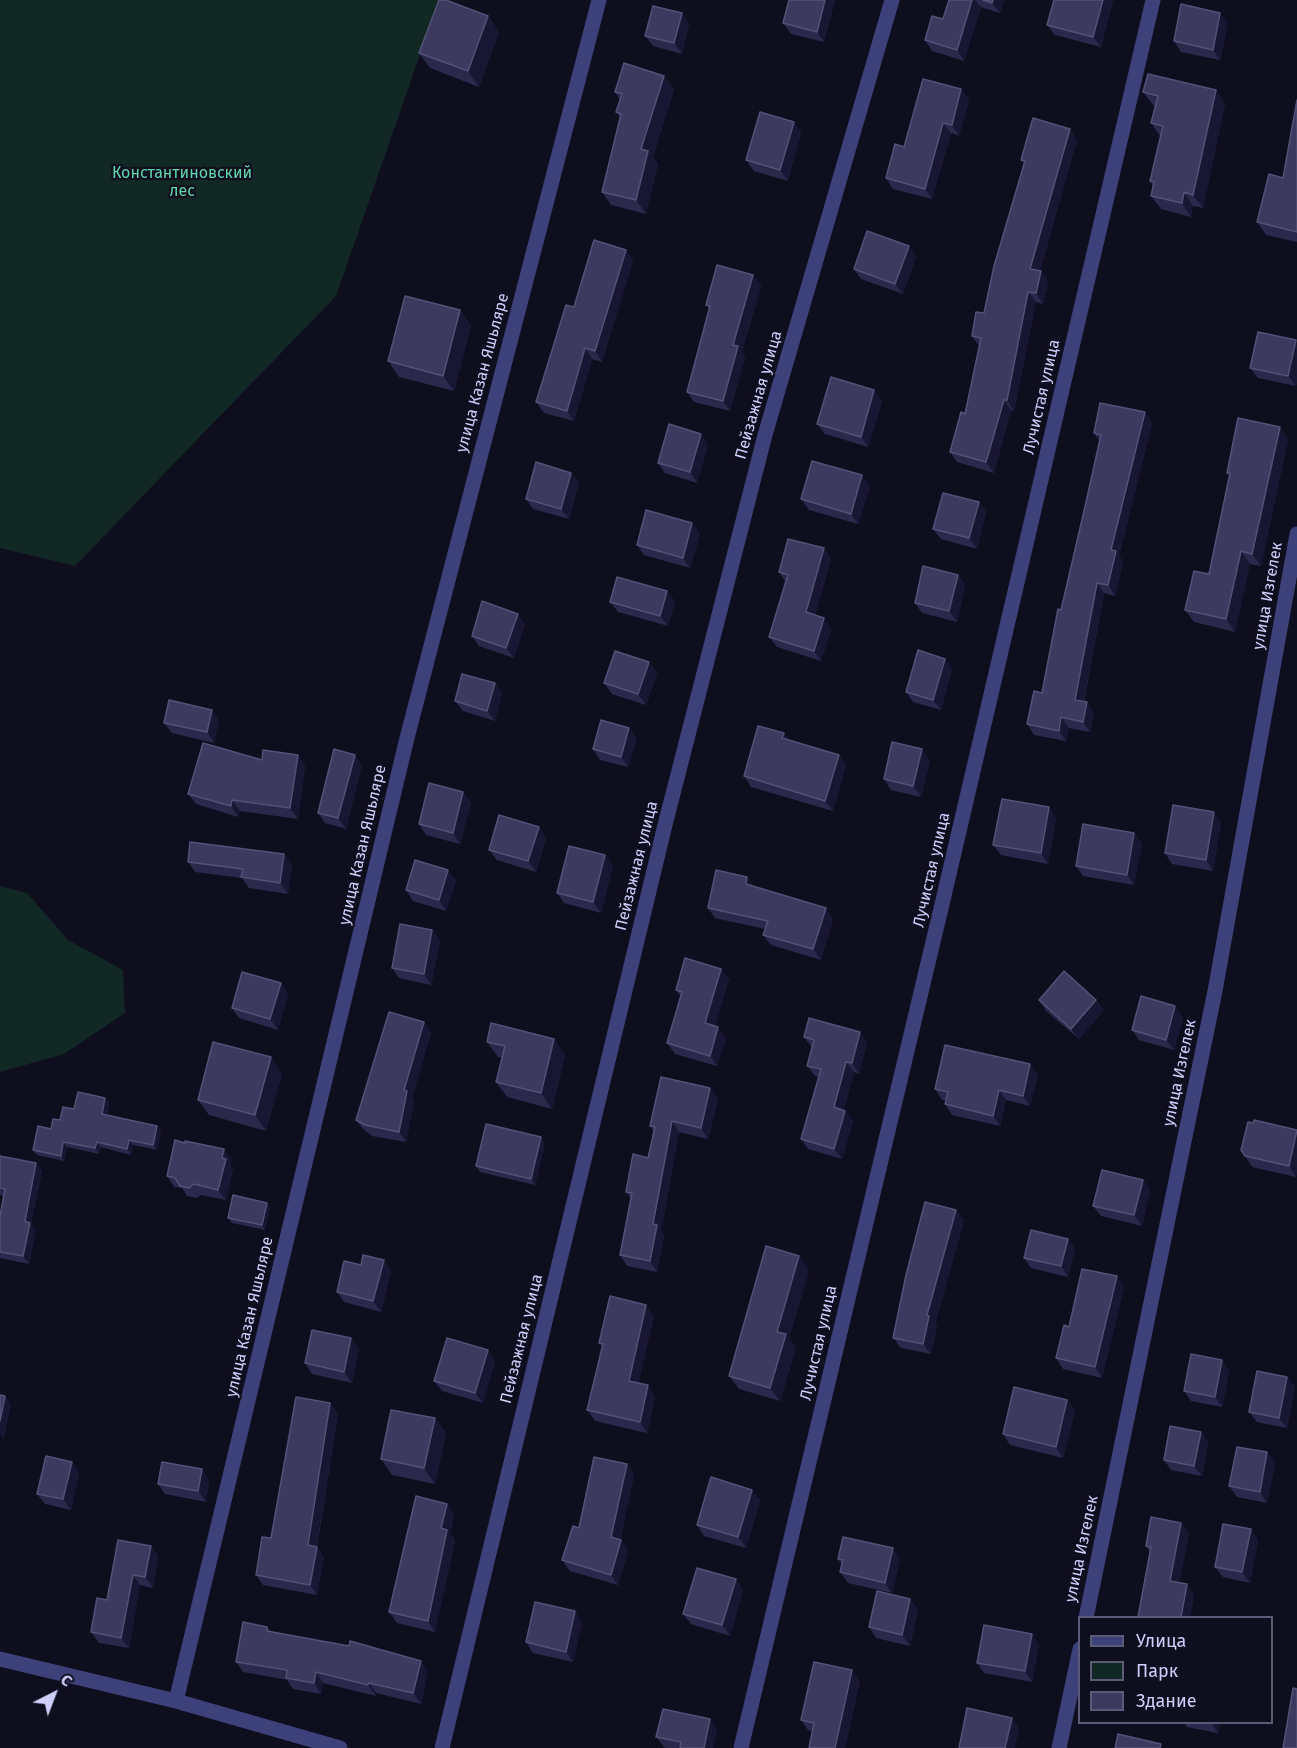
<!DOCTYPE html>
<meta charset="utf-8">
<style>
body{margin:0}
#map{position:relative;width:1297px;height:1748px;overflow:hidden;background:#0f0e1f;font-family:"Fira Sans",sans-serif}
canvas{display:block}
.legend{position:absolute;left:1078px;top:1616px;width:195px;height:108px;box-sizing:border-box;background:#0f0e1f;border:2px solid #5c5b77;margin:0;padding:8px 10px;list-style:none;font-size:18px;color:#cfcffb}
.legend li{display:flex;align-items:center;gap:12px;height:30px}
.legend b{width:30px;border:2px solid #5c5b77}
.north{position:absolute;left:24px;top:1664px;width:60px;height:60px;-webkit-text-stroke:4px #0f0e1f;paint-order:stroke;rotate:42deg;font-size:16px;font-weight:700;line-height:24px;text-align:center;color:#cfcffb}
.north::after{content:'';display:block;margin:auto;width:21px;height:27px;background:#cfcffb;clip-path:polygon(50% 0,100% 100%,50% 72%,0 100%)}
</style>
<div id="map">
<canvas width="1297" height="1748"></canvas>
<ul class="legend">
<li><b style="height:8px;background:#3c417a"></b>Улица</li>
<li><b style="height:16px;background:#122825"></b>Парк</li>
<li><b style="height:16px;background:#3c3a5e"></b>Здание</li>
</ul>
<div class="north">С</div>
</div>
<script>
const context = document.querySelector('canvas').getContext('2d');
context.lineJoin = 'round';
function fillPath(path, color) { context.fillStyle = color; context.fill(path, 'evenodd'); }
function trace(path, color, width, dash) { context.strokeStyle = color; context.lineWidth = width; context.lineCap = dash ? 'butt' : 'round'; context.setLineDash(dash || []); context.stroke(path); }
function drawText(font, color, halo, rows, align = 'center') {
  context.font = font + ' "Fira Sans",sans-serif'; context.lineWidth = 4.5; context.setLineDash([]); context.textBaseline = 'middle'; context.strokeStyle = halo; context.fillStyle = color; for (const [text, x, y, turn = 0] of rows) {
    context.save(); context.translate(x, y); context.rotate((+turn || 0) * Math.PI / 180); context.textAlign = isNaN(turn) ? turn : align; if (halo) context.strokeText(text, 0, 0); context.fillText(text, 0, 0); context.restore();
  }
}
const green = new Path2D(`
 M0,0H439L336,296L75,566L0,548Z
 M0,886L27,893L68,940L123,970L125,1013L64,1054L0,1072Z`);
const minor = new Path2D(`
 M1086,1618L1215,991L1297,534
 M0,1659L176,1701L340,1748
 M176,1701L407,738L599,0
 M442,1748L665,825L765,435L892,0
 M741,1748L943,900L1153,0
 M1059,1748L1080,1649`);
const wall = new Path2D(`
 M835,0L824,42L791,34L783,23Z
 M949,0H1004L1000,13L981,7L964,61L932,51L925,40L943,19Z
 M1054,0H1113L1101,47L1055,35L1047,25Z
 M682,13L689,24L682,54L653,46L645,36Z
 M488,16L499,32L479,87L430,68L419,53Z
 M1228,23L1220,60L1181,52L1174,41Z
 M664,76L674,89L653,157L658,164L646,214L611,205L602,192L620,117L616,112L620,100L615,92Z
 M961,89L969,100L959,136L951,133L932,199L893,189L886,178L904,147Z
 M1216,90L1225,104L1203,208L1193,206L1191,217L1161,209L1151,196L1153,186L1150,181L1160,136L1151,123L1155,106L1153,105L1143,92Z
 M1297,100V242L1266,235L1257,222L1283,178Z
 M801,132L788,181L754,171L746,160Z
 M1077,140L1040,271L1048,282L1043,304L1036,302L1014,411L1011,410L994,473L957,462L950,452L965,414L979,346L972,336L984,313L1024,164L1021,160Z
 M909,246L916,257L903,294L861,279L854,269Z
 M633,260L602,362L592,359L574,421L544,413L536,402L574,307Z
 M753,275L761,286L742,352L745,357L730,411L694,402L687,392L709,309L706,305Z
 M460,310L471,326L454,391L399,377L388,361Z
 M1296,340L1297,342V380L1296,386L1258,378L1250,368Z
 M874,390L882,401L868,447L825,434L817,424Z
 M1145,412L1152,423L1119,556L1123,562L1115,596L1104,593L1084,702L1094,713L1090,732L1069,728L1066,741L1034,735L1027,724L1042,693L1061,610L1100,442L1094,433Z
 M1288,439L1261,566L1250,564L1235,632L1194,622L1185,610L1209,574L1230,477L1227,473Z
 M708,444L697,483L665,473L658,463Z
 M571,473L579,483L569,519L533,509L526,499Z
 M870,486L858,524L809,510L801,499Z
 M979,502L986,512L977,549L941,539L933,529Z
 M692,523L700,534L690,568L644,555L637,545Z
 M824,548L831,559L815,615L831,629L821,661L777,647L769,637L785,581L779,572Z
 M958,575L965,585L957,622L922,613L915,603Z
 M675,601L668,626L618,612L610,602Z
 M525,624L514,658L479,646L472,636Z
 M649,662L657,673L646,705L612,694L604,683Z
 M952,669L941,710L913,702L906,692Z
 M495,683L502,693L495,721L463,711L455,701Z
 M219,720L214,743L172,733L164,723Z
 M784,733L789,740L839,755L846,765L833,811L751,787L744,776Z
 M637,738L628,767L600,760L593,749Z
 M298,755L305,766L298,819L240,811L238,817L196,804L188,794L262,760Z
 M930,760L921,797L891,790L884,779Z
 M362,765L346,829L325,823L318,813Z
 M463,792L471,803L460,844L426,835L419,824Z
 M1056,818L1048,864L1001,855L993,845Z
 M1221,822L1213,871L1172,864L1165,853Z
 M539,827L546,838L536,872L497,860L489,850Z
 M1134,833L1142,844L1134,885L1083,876L1076,866Z
 M605,855L613,866L601,913L564,903L557,893Z
 M188,862L292,864L288,894L249,888L242,878L195,872Z
 M747,877L754,887L833,919L821,960L771,945L763,935L765,929L715,918L708,908Z
 M456,880L446,911L413,901L406,890Z
 M432,930L440,941L431,985L399,978L392,968Z
 M729,979L715,1026L726,1038L717,1066L675,1054L667,1043L681,997L676,990Z
 M281,983L288,994L278,1030L239,1018L232,1008Z
 M1039,1000H1096L1104,1010L1079,1039L1046,1011Z
 M1183,1017L1174,1050L1139,1040L1132,1030Z
 M424,1022L431,1033L412,1098L414,1101L406,1142L372,1136L364,1130L356,1120Z
 M804,1037L867,1042L859,1074L854,1072L844,1110L853,1121L842,1159L808,1149L801,1139L819,1077L815,1076L807,1066L812,1048Z
 M554,1039L565,1055L552,1109L507,1097L496,1082L502,1058L498,1057L487,1042Z
 M282,1073L266,1131L209,1115L198,1100Z
 M1038,1075L1030,1106L1006,1100L1000,1126L952,1115L945,1104L946,1100H942L935,1089Z
 M710,1088L718,1099L708,1139L679,1132L661,1231L664,1236L657,1272L627,1266L620,1255L631,1199L626,1192L648,1158L654,1132L650,1126Z
 M105,1098L109,1103L107,1115L161,1131L157,1150L133,1145L131,1155L100,1147L99,1154L67,1147L64,1161L37,1155L33,1150L51,1129L60,1120L74,1109Z
 M1297,1130L1296,1177L1252,1167L1245,1156Z
 M541,1137L545,1143L535,1185L480,1172L476,1166Z
 M185,1143L224,1149L231,1160L230,1165L233,1169L226,1200L201,1195L197,1198L187,1196L182,1188L174,1187L167,1176Z
 M0,1156L42,1171L31,1224L36,1230L29,1264L0,1258V1216L4,1196L0,1195Z
 M1143,1180L1150,1190L1142,1226L1101,1216L1093,1206Z
 M267,1203L270,1208L265,1230L232,1223L228,1218Z
 M956,1210L964,1220L935,1324L937,1326L931,1354L901,1348L893,1338Z
 M1068,1239L1075,1249L1068,1277L1031,1268L1024,1258Z
 M361,1265L391,1271L381,1312L344,1302L337,1292Z
 M809,1270L789,1338L796,1348L780,1401L739,1389L729,1376Z
 M1124,1287L1102,1378L1063,1369L1056,1358L1069,1327Z
 M654,1316L638,1383L655,1396L647,1433L595,1421L587,1410L602,1347L599,1343Z
 M351,1338L359,1349L352,1383L312,1374L305,1363Z
 M495,1361L483,1403L442,1391L434,1381Z
 M1229,1371L1222,1407L1191,1401L1184,1391Z
 M1295,1387L1287,1428L1257,1422L1249,1412Z
 M1067,1400L1075,1411L1063,1458L1010,1445L1003,1434Z
 M330,1403L338,1414L317,1547L324,1557L317,1595L263,1585L256,1575Z
 M435,1418L446,1433L435,1484L392,1475L381,1459Z
 M1201,1432L1208,1442L1202,1476L1171,1470L1164,1460Z
 M1267,1452L1275,1463L1267,1503L1237,1497L1229,1486Z
 M627,1464L634,1475L620,1540H621L628,1551L618,1585L570,1571L562,1560L579,1528Z
 M202,1469L209,1480L206,1502L165,1494L158,1484Z
 M79,1472L71,1510L45,1504L37,1494Z
 M760,1500L746,1548L704,1536L697,1525Z
 M447,1504L454,1515L450,1533L455,1540L435,1632L397,1623L389,1612Z
 M1181,1523L1189,1533L1179,1583L1194,1595L1190,1617L1146,1546Z
 M1251,1529L1258,1540L1250,1583L1223,1577L1215,1567Z
 M151,1546L158,1556L153,1588L140,1585L129,1648L99,1643L91,1632L107,1600Z
 M838,1559H900L892,1593L848,1583L840,1572L842,1565Z
 M743,1590L730,1636L691,1624L683,1614Z
 M918,1609L910,1646L876,1638L869,1627Z
 M582,1622L573,1662L533,1653L526,1642Z
 M267,1627L271,1632L428,1671L421,1704L376,1693V1696L323,1683L321,1694L293,1689L287,1680L243,1672L236,1662Z
 M1039,1645L1032,1682L984,1673L977,1663Z
 M860,1681L845,1748H809L812,1731L808,1730L801,1720Z
 M710,1719L717,1730L713,1748H666L664,1747L656,1737Z
 M1183,1722H1220L1218,1733L1187,1727Z`);
const shadedWall = new Path2D(`
 M825,0H835L824,42L817,32Z
 M972,0H975L981,7L964,61L957,50Z
 M993,0H1004L1000,13L992,3Z
 M1103,0H1113L1101,47L1093,37Z
 M682,13L689,24L682,54L674,43Z
 M1220,13L1228,23L1220,60L1213,50Z
 M488,16L499,32L479,87L468,71Z
 M664,76L674,89L653,157L658,164L646,214L636,200L641,149Z
 M961,89L969,100L959,136L952,125Z
 M1216,90L1225,104L1203,208L1193,195Z
 M794,122L801,132L788,181L780,170Z
 M943,123L951,133L932,199L925,189Z
 M1070,129L1077,140L1038,279L1030,269Z
 M1184,192L1193,206L1191,217L1182,203Z
 M909,246L916,257L903,294L895,284Z
 M626,250L633,260L602,362L595,351Z
 M1041,271L1048,282L1043,304L1036,293Z
 M753,275L761,286L742,352L745,357L730,411L723,401L733,345Z
 M1028,292L1036,302L1014,411L1007,400Z
 M460,310L471,326L454,391L443,376Z
 M1296,340L1297,342V380L1296,386L1288,376Z
 M585,348L592,359L574,421L567,411Z
 M874,390L882,401L868,447L861,437Z
 M1004,400L1011,410L994,473L986,462Z
 M1145,412L1152,423L1119,556L1123,562L1115,596L1108,585L1111,550Z
 M1280,427L1288,439L1261,566L1252,554Z
 M701,434L708,444L697,483L690,472Z
 M571,473L579,483L569,519L561,509Z
 M862,475L870,486L858,524L851,514Z
 M979,502L986,512L977,549L969,538Z
 M692,523L700,534L690,568L683,558Z
 M824,548L831,559L813,623L806,612Z
 M1241,551L1250,564L1235,632L1226,619Z
 M958,575L965,585L957,622L949,611Z
 M1097,583L1104,593L1082,710L1075,700Z
 M667,591L675,601L668,626L660,616Z
 M518,614L525,624L514,658L506,648Z
 M824,618L831,629L821,661L814,651Z
 M945,659L952,669L941,710L933,700Z
 M649,662L657,673L646,705L638,694Z
 M495,683L502,693L495,721L487,711Z
 M1087,702L1094,713L1090,732L1083,722Z
 M212,710L219,720L214,743L207,732Z
 M1061,717L1069,728L1066,741L1059,731Z
 M629,728L637,738L628,767L621,757Z
 M784,733L791,744L782,738Z
 M922,749L930,760L921,797L913,786Z
 M298,755L305,766L298,819L290,808Z
 M355,755L362,765L346,829L338,818Z
 M839,755L846,765L833,811L825,801Z
 M463,792L471,803L460,844L453,833Z
 M232,800L240,811L238,817L231,806Z
 M1049,807L1056,818L1048,864L1041,853Z
 M1214,812L1221,822L1213,871L1206,860Z
 M539,827L546,838L536,872L528,861Z
 M1134,833L1142,844L1134,885L1127,875Z
 M284,854L292,864L288,894L280,883Z
 M605,855L613,866L601,913L593,902Z
 M448,870L456,880L446,911L439,900Z
 M747,877L755,888L746,884Z
 M826,908L833,919L821,960L813,949Z
 M432,930L440,941L431,985L424,974Z
 M721,969L729,979L713,1034L705,1023Z
 M281,983L288,994L278,1030L270,1019Z
 M1096,1000L1104,1010L1079,1039L1071,1029Z
 M1175,1006L1183,1017L1174,1050L1166,1040Z
 M424,1022L431,1033L412,1098L414,1101L406,1142L399,1132L404,1090Z
 M718,1027L726,1038L717,1066L710,1056Z
 M860,1032L867,1042L859,1074L852,1063Z
 M554,1039L565,1055L552,1109L541,1093Z
 M271,1057L282,1073L266,1131L255,1115Z
 M846,1062L854,1072L842,1118L834,1107Z
 M1030,1064L1038,1075L1030,1106L1023,1096Z
 M710,1088L718,1099L708,1139L701,1128Z
 M999,1090L1006,1100L1000,1126L993,1116Z
 M105,1098L109,1103L106,1119L102,1114Z
 M845,1111L853,1121L842,1159L834,1149Z
 M672,1121L679,1132L661,1231L664,1236L657,1272L650,1261L653,1224Z
 M157,1126L161,1131L157,1150L153,1145Z
 M1297,1132V1174L1296,1177L1289,1166Z
 M541,1137L545,1143L535,1185L531,1179Z
 M129,1140L133,1145L131,1155L127,1149Z
 M63,1142L67,1147L64,1161L61,1156Z
 M97,1142L100,1147L99,1154L95,1148Z
 M224,1149L231,1160L230,1165L233,1169L226,1200L218,1190Z
 M36,1163L42,1171L31,1224L36,1230L29,1264L23,1256L25,1221Z
 M1143,1180L1150,1190L1142,1226L1134,1215Z
 M267,1203L270,1208L265,1230L262,1225Z
 M956,1210L964,1220L935,1324L937,1326L931,1354L923,1344L927,1315Z
 M1068,1239L1075,1249L1068,1277L1061,1266Z
 M799,1256L809,1270L789,1338L796,1348L780,1401L770,1388L777,1332Z
 M384,1260L391,1271L381,1312L373,1301Z
 M1117,1276L1124,1287L1102,1378L1095,1367Z
 M646,1305L654,1316L637,1391L629,1381Z
 M351,1338L359,1349L352,1383L344,1372Z
 M488,1350L495,1361L483,1403L475,1393Z
 M1222,1360L1229,1371L1222,1407L1215,1397Z
 M1287,1377L1295,1387L1287,1428L1279,1418Z
 M648,1385L655,1396L647,1433L640,1422Z
 M5,1396L11,1404L4,1439L0,1434V1421Z
 M1067,1400L1075,1411L1063,1458L1056,1447Z
 M330,1403L338,1414L315,1556L308,1545Z
 M435,1418L446,1433L435,1484L424,1468Z
 M1201,1432L1208,1442L1202,1476L1194,1466Z
 M1267,1452L1275,1463L1267,1503L1260,1492Z
 M72,1462L79,1472L71,1510L63,1499Z
 M627,1464L634,1475L618,1548L611,1537Z
 M202,1469L209,1480L206,1502L198,1491Z
 M752,1490L760,1500L746,1548L738,1537Z
 M447,1504L454,1515L450,1533L455,1540L435,1632L428,1621L441,1528Z
 M1181,1523L1189,1533L1177,1592L1170,1581Z
 M1251,1529L1258,1540L1250,1583L1242,1572Z
 M621,1540L628,1551L618,1585L611,1575Z
 M151,1546L158,1556L153,1588L145,1577Z
 M317,1547L324,1557L317,1595L310,1585Z
 M893,1548L900,1559L892,1593L885,1583Z
 M133,1575L140,1585L129,1648L121,1638Z
 M736,1579L743,1590L730,1636L722,1625Z
 M1187,1584L1194,1595L1190,1617H1181Z
 M910,1599L918,1609L910,1646L902,1635Z
 M575,1611L582,1622L573,1662L566,1652Z
 M1032,1634L1039,1645L1032,1682L1025,1671Z
 M421,1661L428,1671L421,1704L413,1693Z
 M852,1670L860,1681L845,1748H835Z
 M316,1672L323,1683L321,1694L314,1683Z
 M369,1683L376,1693V1696L368,1685Z
 M1012,1718L1019,1728L1015,1748H1005Z
 M710,1719L717,1730L713,1748H704Z
 M1220,1722L1218,1733L1211,1723Z`);
const building = new Path2D(`
 M439,0H446L488,16L468,71L419,53Z
 M789,0H825L817,32L783,23Z
 M949,0H972L957,50L925,40L932,16L943,19Z
 M983,0H993L992,3Z
 M1054,0H1103L1093,37L1047,25Z
 M1181,4L1220,13L1213,50L1174,41Z
 M653,6L682,13L674,43L645,36Z
 M624,63L664,76L641,149L648,151L636,200L602,192L621,114L616,112L622,94L615,92Z
 M1148,74L1216,90L1193,195L1184,192L1182,203L1151,196L1154,182L1150,181L1163,126L1151,123L1158,96L1143,92Z
 M923,79L961,89L952,125L943,123L925,189L886,178L895,144L904,147Z
 M1297,100V232L1257,222L1269,174L1283,178Z
 M760,112L794,122L780,170L746,160Z
 M1033,118L1070,129L1030,269L1041,271L1036,293L1028,292L1007,400H1004L986,462L950,452L961,412L965,414L981,338L972,336L976,312L984,313L994,266L1025,161L1021,160Z
 M867,231L909,246L895,284L854,269Z
 M594,240L626,250L595,351L585,348L567,411L536,402L566,305L574,307Z
 M717,265L753,275L733,345L738,346L723,401L687,392L710,306L706,305Z
 M405,296L460,310L443,376L388,361Z
 M1258,332L1296,340L1288,376L1250,368Z
 M831,377L874,390L861,437L817,424Z
 M1100,403L1145,412L1111,550L1116,551L1108,585L1097,583L1075,700L1087,702L1083,722L1061,717L1059,731L1027,724L1034,691L1042,693L1058,609L1061,610L1084,511L1101,435L1094,433Z
 M1238,418L1280,427L1252,554L1241,551L1226,619L1185,610L1194,571L1209,574L1230,473H1227Z
 M669,424L701,434L690,472L658,463Z
 M812,461L862,475L851,514L801,499Z
 M536,462L571,473L561,509L526,499Z
 M943,493L979,502L969,538L933,529Z
 M646,510L692,523L683,558L637,545Z
 M788,539L824,548L806,612L824,618L814,651L769,637L788,575L779,572Z
 M923,566L958,575L949,611L915,603Z
 M617,577L667,591L660,616L610,602Z
 M482,601L518,614L506,648L472,636Z
 M918,650L945,659L933,700L906,692Z
 M615,651L649,662L638,694L604,683Z
 M462,674L495,683L487,711L455,701Z
 M169,700L212,710L207,732L164,723Z
 M601,720L629,728L621,757L593,749Z
 M758,726L784,733L782,738L839,755L825,801L744,776Z
 M892,742L922,749L913,786L884,779Z
 M203,743L262,760L263,750L298,755L290,808L232,800L231,806L188,794Z
 M334,749L355,755L338,818L318,813Z
 M429,783L463,792L453,833L419,824Z
 M1002,799L1049,807L1041,853L993,845Z
 M1173,805L1214,812L1206,860L1165,853Z
 M499,815L539,827L528,861L489,850Z
 M1083,824L1134,833L1127,875L1076,866Z
 M190,842L284,854L280,883L241,877L243,869L188,862Z
 M569,846L605,855L593,902L557,893Z
 M415,860L448,870L439,900L406,890Z
 M716,870L747,877L746,884L826,908L813,949L763,935L768,921L708,908Z
 M400,924L432,930L424,974L392,968Z
 M685,958L721,969L705,1023L718,1027L710,1056L667,1043L682,992L676,990Z
 M1064,971L1096,1000L1071,1029L1039,1000Z
 M242,972L281,983L270,1019L232,1008Z
 M1141,996L1175,1006L1166,1040L1132,1030Z
 M389,1012L424,1022L404,1090L407,1091L399,1132L365,1125L356,1120Z
 M809,1018L860,1032L852,1063L846,1062L834,1107L845,1111L834,1149L801,1139L821,1069L807,1066L814,1040L804,1037Z
 M491,1023L554,1039L541,1093L496,1082L505,1046L487,1042Z
 M213,1042L271,1057L255,1115L198,1100Z
 M945,1045L1030,1064L1023,1096L999,1090L993,1116L945,1104L948,1092L935,1089Z
 M661,1077L710,1088L701,1128L672,1121L653,1224L657,1225L650,1261L620,1255L632,1193L626,1192L633,1154L648,1158L655,1127L650,1126Z
 M78,1092L105,1098L102,1114L157,1126L153,1145L129,1140L127,1149L97,1142L95,1148L63,1142L61,1156L33,1150L38,1126L51,1129L53,1119L60,1120L63,1107L74,1109Z
 M1254,1120L1297,1130L1289,1166L1245,1156L1241,1150L1248,1122L1253,1123Z
 M486,1124L541,1137L531,1179L476,1166Z
 M175,1140L185,1143V1141L224,1149L222,1158L226,1159L218,1190L194,1184L189,1188L180,1186L175,1178L167,1176Z
 M0,1156L36,1163L25,1221L30,1223L23,1256L0,1252V1216L5,1189L0,1188Z
 M1102,1170L1143,1180L1134,1215L1093,1206Z
 M233,1195L267,1203L262,1225L228,1218Z
 M925,1202L956,1210L927,1315L929,1316L923,1344L893,1338L906,1275Z
 M1031,1230L1068,1239L1061,1266L1024,1258Z
 M766,1246L799,1256L777,1332L786,1334L770,1388L729,1376Z
 M363,1255L384,1260L373,1301L337,1292L344,1261L361,1265Z
 M1082,1269L1117,1276L1095,1367L1056,1358L1064,1325L1069,1327Z
 M610,1296L646,1305L629,1381L648,1385L640,1422L587,1410L603,1344L599,1343Z
 M312,1330L351,1338L344,1372L305,1363Z
 M447,1338L488,1350L475,1393L434,1381Z
 M1191,1354L1222,1360L1215,1397L1184,1391Z
 M1257,1371L1287,1377L1279,1418L1249,1412Z
 M1014,1387L1067,1400L1056,1447L1003,1434Z
 M0,1395L5,1396L0,1421Z
 M296,1397L330,1403L308,1545L317,1547L310,1585L256,1575L262,1537L271,1538Z
 M391,1410L435,1418L424,1468L381,1459Z
 M1170,1426L1201,1432L1194,1466L1164,1460Z
 M1237,1447L1267,1452L1260,1492L1229,1486Z
 M46,1456L72,1462L63,1499L37,1494Z
 M594,1457L627,1464L611,1537L621,1540L611,1575L562,1560L573,1526L579,1528Z
 M162,1462L202,1469L198,1491L158,1484Z
 M711,1477L752,1490L738,1537L697,1525Z
 M416,1496L447,1504L441,1528L447,1530L428,1621L389,1612Z
 M1151,1517L1181,1523L1170,1581L1187,1584L1181,1617H1138L1151,1547L1146,1546Z
 M1223,1524L1251,1529L1242,1572L1215,1567Z
 M843,1537L893,1548L885,1583L840,1572L843,1560L838,1559Z
 M118,1540L151,1546L145,1577L133,1575L121,1638L91,1632L97,1598L107,1600Z
 M697,1568L736,1579L722,1625L683,1614Z
 M877,1591L910,1599L902,1635L869,1627Z
 M535,1602L575,1611L566,1652L526,1642Z
 M243,1622L267,1627V1631L349,1646L350,1641L421,1661L413,1693L369,1683L368,1685L316,1672L314,1683L286,1678L287,1670L236,1662Z
 M984,1625L1032,1634L1025,1671L977,1663Z
 M814,1662L852,1670L835,1748H809L814,1723L801,1720Z
 M1293,1688L1297,1689V1748H1283Z
 M967,1708L1012,1718L1005,1748H959Z
 M663,1709L710,1719L704,1748H680L681,1742L656,1737Z
 M1118,1734L1161,1744L1160,1748H1115Z`);
const parkNames = [
 ["Константиновский",182,174],
 ["лес",182,192]
];
const streetNames = [
 ["улица Казан Яшьляре",483,373,-75],
 ["Пейзажная улица",759,395,-74],
 ["Лучистая улица",1042,397,-77],
 ["улица Изгелек",1268,596,-80],
 ["улица Казан Яшьляре",363,845,-77],
 ["Пейзажная улица",637,866,-76],
 ["Лучистая улица",932,870,-77],
 ["улица Изгелек",1180,1073,-78],
 ["улица Казан Яшьляре",250,1317,-77],
 ["Пейзажная улица",522,1339,-76],
 ["Лучистая улица",819,1343,-77],
 ["улица Изгелек",1082,1549,-78]
];
fillPath(green, '#122825');
trace(minor, '#3c417a', 15);
fillPath(wall, '#2a284b');
fillPath(shadedWall, '#181632');
fillPath(building, '#3c3a5e');
trace(building, '#535177', 1.5);
drawText('16px', '#61d5ab', '#0f0e1f', parkNames);
drawText('16px', '#cfcffb', '#0f0e1f', streetNames);
</script>
